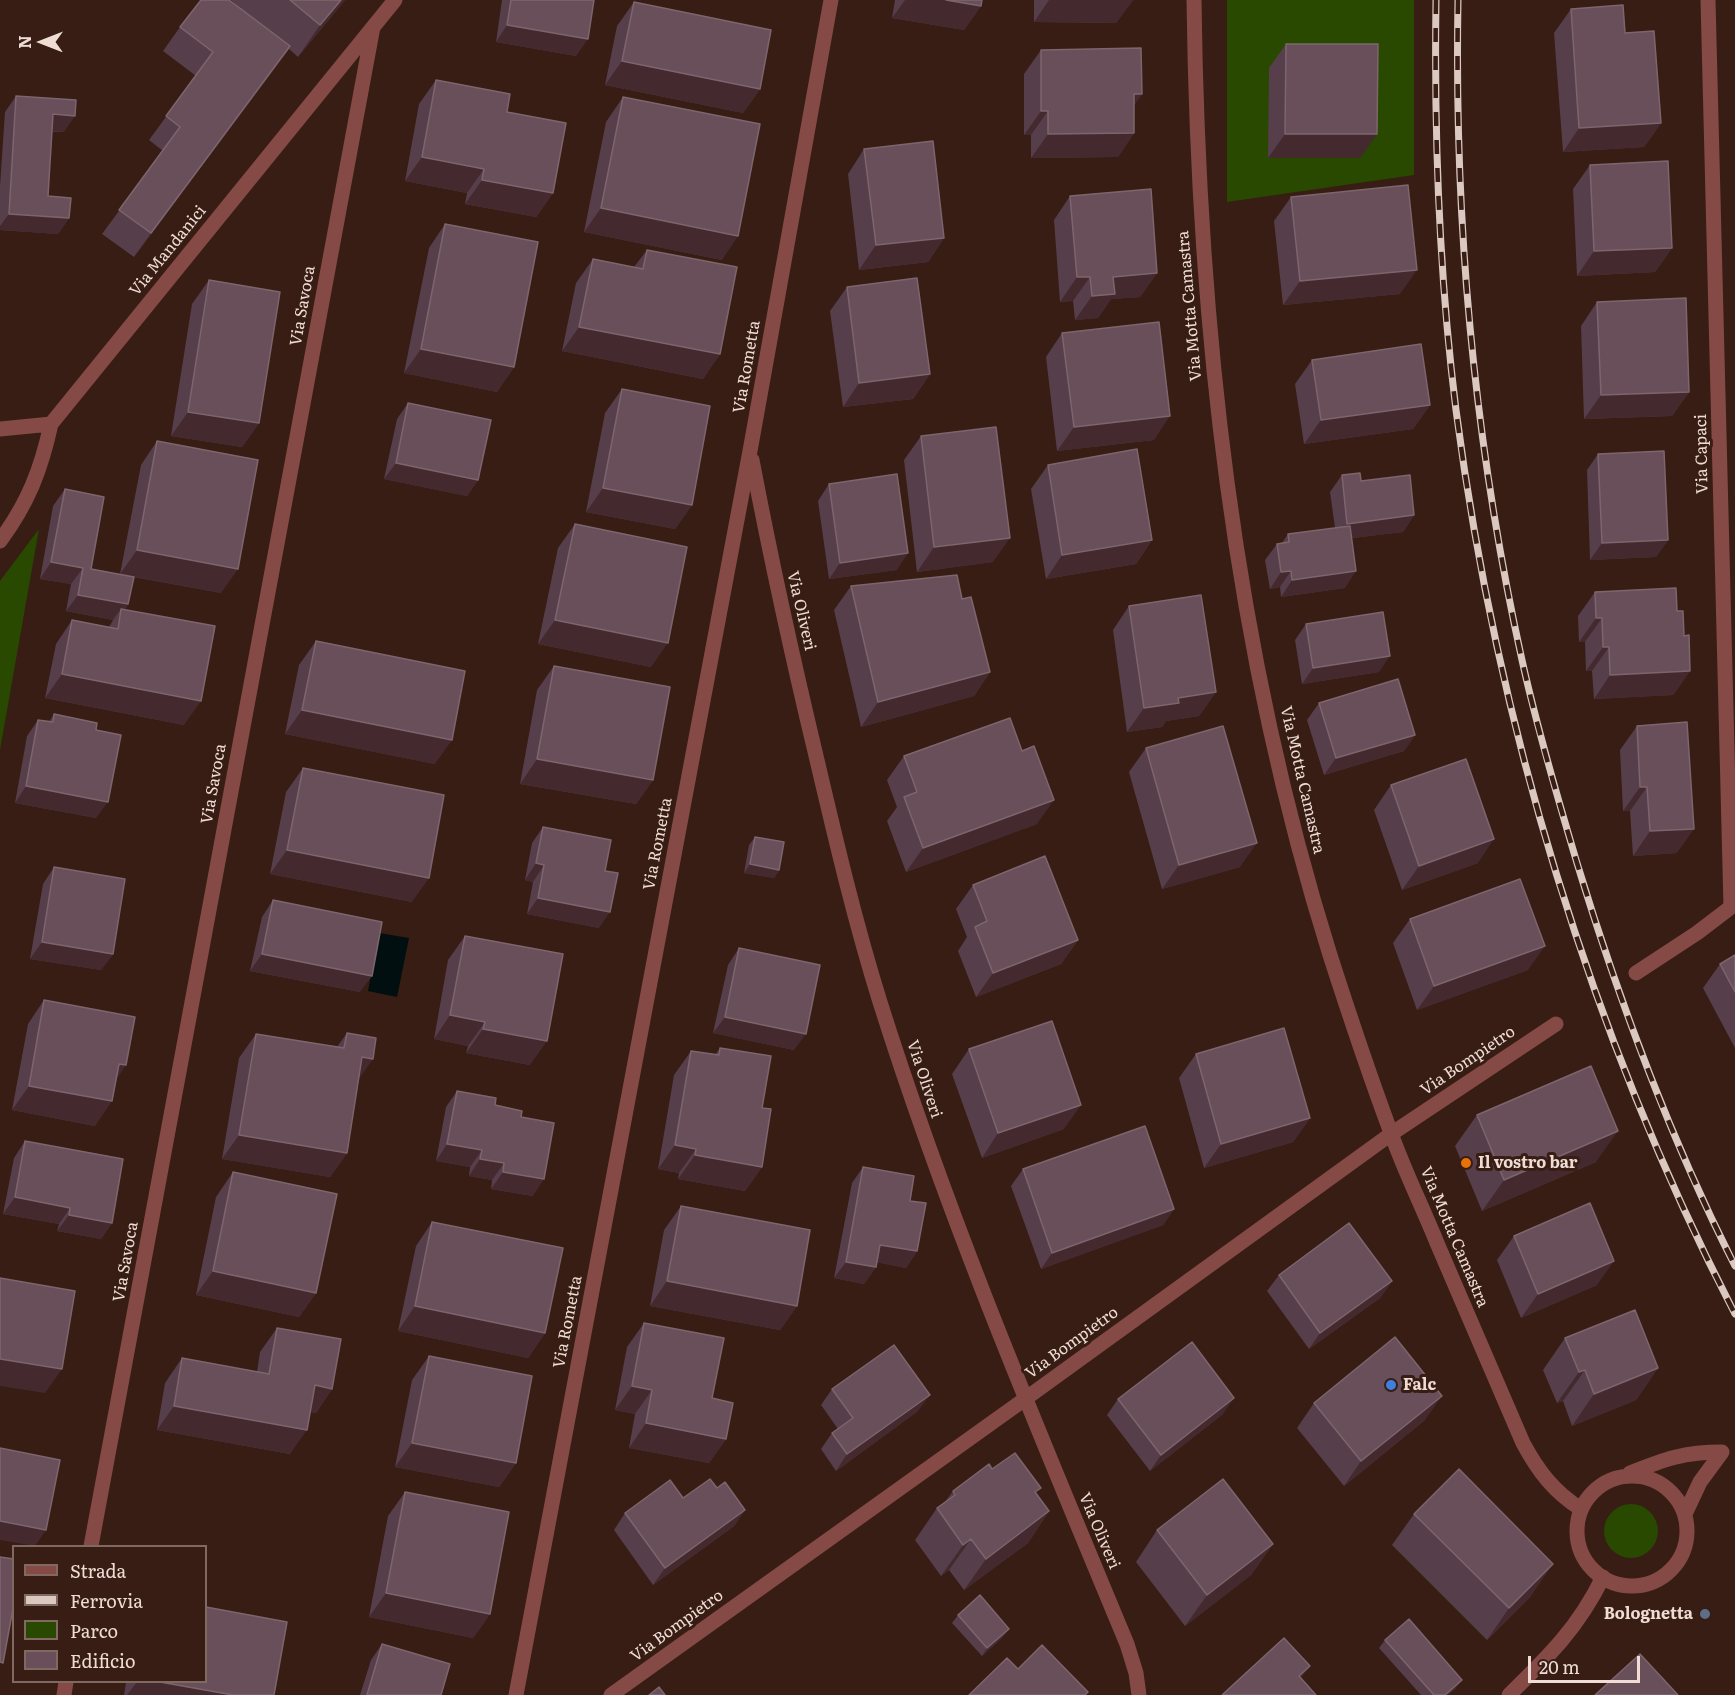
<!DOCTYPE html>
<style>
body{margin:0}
#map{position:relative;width:1735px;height:1695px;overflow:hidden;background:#371d13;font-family:Literata,serif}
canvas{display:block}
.legend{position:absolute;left:12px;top:1545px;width:195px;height:138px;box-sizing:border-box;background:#371d13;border:2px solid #806961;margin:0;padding:8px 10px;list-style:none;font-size:18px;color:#eedcd5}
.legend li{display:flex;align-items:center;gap:12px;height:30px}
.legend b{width:30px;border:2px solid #806961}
.north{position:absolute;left:12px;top:12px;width:60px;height:60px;-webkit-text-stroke:4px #371d13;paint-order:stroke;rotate:270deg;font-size:16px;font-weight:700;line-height:24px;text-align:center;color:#eedcd5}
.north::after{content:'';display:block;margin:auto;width:21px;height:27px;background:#eedcd5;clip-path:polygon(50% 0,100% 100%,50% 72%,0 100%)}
.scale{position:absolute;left:1528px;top:1656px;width:112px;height:27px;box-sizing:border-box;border:3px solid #eedcd5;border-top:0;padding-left:8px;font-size:18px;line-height:21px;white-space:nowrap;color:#eedcd5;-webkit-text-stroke:4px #371d13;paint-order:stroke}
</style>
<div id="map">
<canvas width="1735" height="1695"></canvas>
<ul class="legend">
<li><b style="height:8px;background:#854a45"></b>Strada</li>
<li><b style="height:8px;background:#dbc8c1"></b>Ferrovia</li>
<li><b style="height:16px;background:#294800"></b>Parco</li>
<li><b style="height:16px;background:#684f5a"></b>Edificio</li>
</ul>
<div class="north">N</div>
<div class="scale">20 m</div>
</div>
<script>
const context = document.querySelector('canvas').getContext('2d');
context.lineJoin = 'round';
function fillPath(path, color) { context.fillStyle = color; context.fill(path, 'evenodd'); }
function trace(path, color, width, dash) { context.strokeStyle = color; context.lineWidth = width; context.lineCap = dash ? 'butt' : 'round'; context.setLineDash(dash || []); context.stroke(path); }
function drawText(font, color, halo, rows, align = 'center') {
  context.font = font + ' Literata,serif'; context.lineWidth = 6; context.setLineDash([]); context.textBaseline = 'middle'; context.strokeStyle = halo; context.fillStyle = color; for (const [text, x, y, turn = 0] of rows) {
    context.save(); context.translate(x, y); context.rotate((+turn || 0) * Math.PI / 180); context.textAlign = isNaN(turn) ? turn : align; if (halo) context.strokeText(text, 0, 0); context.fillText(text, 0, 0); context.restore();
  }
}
const green = new Path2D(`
 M1227,0H1414V175L1227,202Z
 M39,529L0,750V581Z
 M1604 1531a27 27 0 1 1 54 0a27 27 0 1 1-54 0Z`);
const water = new Path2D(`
 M379,933L409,938L397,997L368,991Z`);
const minor = new Path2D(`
 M1194,0C1198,323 1233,646 1330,955C1349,1014 1369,1074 1391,1133C1404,1170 1422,1206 1437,1243C1466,1310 1494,1377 1523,1443C1538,1471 1554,1492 1581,1509
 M1708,0L1731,907
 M0,429L51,424
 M752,460C771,560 793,660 817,760C836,841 855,922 880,1002C949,1221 1039,1432 1127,1644L1136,1673L1139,1695
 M0,541C28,503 41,470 51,424L395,0
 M1636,973L1697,933L1735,904
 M1630,1473C1665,1459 1684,1452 1722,1452L1700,1482L1685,1514
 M1577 1531a55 55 0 1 1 110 0a55 55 0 1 1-110 0Z
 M91,1546L373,27
 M64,1695L66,1682
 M516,1695L750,451L831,0
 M611,1695L1025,1399L1391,1134L1556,1024
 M1509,1695C1549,1656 1578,1628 1603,1577`);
const rail = new Path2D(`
 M1436,0C1434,137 1439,274 1456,410C1497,724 1590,1033 1735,1314
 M1458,0C1454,221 1474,443 1522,660C1537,728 1557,796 1577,863C1619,1001 1670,1138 1735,1266`);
const wall = new Path2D(`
 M231,0H345L298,57L289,49L134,257L102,234L163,151L149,140L196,76L163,51L180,27L247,14Z
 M502,0H594L576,56L496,42Z
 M895,0H982L981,6L964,30L892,18Z
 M1034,0H1133L1116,23L1034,22Z
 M634,2L760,89L743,113L605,85L617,26Z
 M1571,9L1625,33L1661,123L1644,147L1563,152L1554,33Z
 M1286,44L1360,158H1268L1269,68Z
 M1041,50L1142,94L1134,105V133L1118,157L1031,158V135H1024V74Z
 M436,80L507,112L553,193L536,217L465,204L467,193L405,181L419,104Z
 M16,96L64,132H52L48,196L69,218L58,234L0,230V186L5,112Z
 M623,97L722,260L584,232L606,122Z
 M864,149L944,238L928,262L859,270L848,174Z
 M1590,165L1672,248L1655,272L1577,276L1573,189Z
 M1070,196L1157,273L1140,297L1111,299L1098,318L1075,320L1073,301L1060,302L1054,220Z
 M1291,197L1400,294L1283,305L1274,221Z
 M445,224L514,367L497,392L404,373L429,248Z
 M647,250L720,354L703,379L562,351L576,283L593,259L634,267Z
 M209,280L259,423L242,447L171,436L192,304Z
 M847,287L930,374L913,399L843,407L830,311Z
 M1597,302L1689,392L1672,416L1584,419L1581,326Z
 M1062,333L1154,440L1057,451L1046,357Z
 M1312,360L1430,405L1413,429L1304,444L1295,384Z
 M622,389L692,505L675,529L586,512L605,413Z
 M408,403L478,480L467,496L384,479L397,419Z
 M921,436L993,562L917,572L904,460Z
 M157,441L221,593L134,577L128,604L125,609L184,725L45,698L56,644L72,620L109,627L113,620L66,611L71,584L40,579L53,506L65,489L91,569L120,574L141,465Z
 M1598,454L1668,540L1656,557L1590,560L1587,470Z
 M1048,465L1152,540L1136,564L1046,579L1031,489Z
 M1342,475L1361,481L1414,515L1403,532L1352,538L1345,588L1281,597L1280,587L1270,589L1265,560L1277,544L1282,543L1288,534L1335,528L1330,492Z
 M829,484L897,570L829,579L818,501Z
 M575,524L651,667L538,644L558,548Z
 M851,586L962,599L990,672L974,696L861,727L834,610Z
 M1595,592L1677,611L1684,636L1690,671L1673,695L1594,699L1592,671H1586L1585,642H1579L1578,616Z
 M1129,606L1216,692L1199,716L1166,721L1162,727L1127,732L1113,630Z
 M1306,624L1379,672L1302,684L1295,640Z
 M316,641L435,764L285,734L299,665Z
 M554,666L653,780L636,804L520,784L537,690Z
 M1319,703L1415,735L1404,751L1324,775L1307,720Z
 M54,714L96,730V818L15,803L27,736L38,720L49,722Z
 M1637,726L1677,853L1633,856L1630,811H1623L1620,750Z
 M1146,748L1240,867L1162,889L1129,772Z
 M904,756L1037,824L906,872L887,821L897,807L887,780Z
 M303,768L412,902L270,874L286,792Z
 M1391,785L1478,863L1402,890L1374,810Z
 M543,827L605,871L599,928L527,914L533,882L525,880L532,843Z
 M755,837L779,870L774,878L744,873L749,845Z
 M54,867L113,954L101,970L30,959L43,884Z
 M973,885L1078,940L1061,964L976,997L958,951L967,937L956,909Z
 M273,900L360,992L250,971L262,917Z
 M1410,919L1528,970L1417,1010L1393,943Z
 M465,936L530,1065L466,1053L468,1046L434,1039L448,960Z
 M739,948L794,1050L713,1033L728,965Z
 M1735,955V1048L1703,988L1720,964Z
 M44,1000L116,1080L95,1126L12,1110L28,1024Z
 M347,1033V1153L330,1177L222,1159L239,1058L256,1034L337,1047Z
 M720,1048L762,1108V1167L745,1191L678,1179L679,1173L658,1169L674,1075L691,1051L715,1055Z
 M969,1049L1064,1129L982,1158L952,1074Z
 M1196,1054L1310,1118L1293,1142L1204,1168L1179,1078Z
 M457,1091L521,1117L533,1196L491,1189L492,1180L469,1176L470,1167L436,1161L446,1107Z
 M1477,1115L1596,1162L1482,1211L1455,1146Z
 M25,1141L112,1223L101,1239L57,1231L59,1224L3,1214L14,1158Z
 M863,1167L910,1201L917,1251L906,1268L877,1262L876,1267L864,1284L834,1278L852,1183Z
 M1023,1169L1174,1209L1163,1225L1041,1269L1011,1186Z
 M233,1172L316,1293L299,1317L196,1295L216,1197Z
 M681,1206L797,1306L780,1330L650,1306L664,1230Z
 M432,1222L545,1333L528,1358L398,1331L416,1246Z
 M1514,1236L1597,1285L1521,1318L1497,1260Z
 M1279,1275L1392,1281L1380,1298L1309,1349L1267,1291Z
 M644,1323L712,1398L726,1439L709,1463L629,1448L635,1414L615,1410L627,1347Z
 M277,1328L332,1389L316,1413L310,1412L290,1454L157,1430L165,1383L182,1358L257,1372L260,1352Z
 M1565,1338L1658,1368L1636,1400L1572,1426L1563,1401L1557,1403L1543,1370Z
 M429,1356L516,1463L499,1487L395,1467L412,1380Z
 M832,1389L918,1411L836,1471L821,1449L832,1433L838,1429L821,1405Z
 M1118,1399L1223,1414L1150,1471L1107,1415Z
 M1314,1403L1425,1420L1344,1486L1297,1428Z
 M992,1469L1037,1494L1049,1511L1028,1543L964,1590L949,1570L941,1576L915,1540L937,1508L945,1502L953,1491Z
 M717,1488L745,1510L734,1526L653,1585L614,1530L625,1513Z
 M405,1492L490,1614L473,1638L369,1617L388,1516Z
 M1414,1514L1531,1596L1487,1640L1392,1545Z
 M1157,1530L1273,1544L1251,1575L1185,1626L1136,1562Z
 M958,1615L1003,1637L982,1656L952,1623Z
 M1385,1640L1456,1688L1448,1695H1421L1379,1648Z
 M382,1644L441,1695H360L371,1660Z
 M126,1682H206L274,1695H124Z`);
const shadedWall = new Path2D(`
 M341,0H345L298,57L320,25Z
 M905,0H946L981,6L964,30L892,18Z
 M1049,0H1133L1116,23L1034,22Z
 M507,25L588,39L576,56L496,42Z
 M290,46L273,71L134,257L151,233Z
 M622,61L760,89L743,113L605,85Z
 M1134,94H1142L1125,118Z
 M1041,111H1048L1031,135H1024Z
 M53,114L75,116L64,132L42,131Z
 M1661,123L1644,147L1563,152L1579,128Z
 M1134,133L1118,157L1031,158L1048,134Z
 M1285,134H1377L1360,158H1268Z
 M422,157L484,169L467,193L405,181Z
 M482,180L553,193L536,217L465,204Z
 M601,208L738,236L722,260L584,232Z
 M9,214L69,218L58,234L0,230V226Z
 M944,238L928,262L859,270L876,245Z
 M1672,248L1655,272L1577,276L1594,251Z
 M1417,270L1400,294L1283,305L1300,281Z
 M1157,273L1140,297L1111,299L1098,318L1075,320L1092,296L1113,277Z
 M1077,277H1090L1073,301L1060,302Z
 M579,327L720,354L703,379L562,351Z
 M421,349L514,367L497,392L404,373Z
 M930,374L913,399L843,407L859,383Z
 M1689,392L1672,416L1584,419L1601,395Z
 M1430,405L1413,429L1304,444L1321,420Z
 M188,412L259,423L242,447L171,436Z
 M1170,416L1154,440L1057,451L1074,427Z
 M396,463L478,480L467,496L384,479Z
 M603,488L692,505L675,529L586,512Z
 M1414,515L1403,532L1336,540L1347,524Z
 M1010,538L993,562L917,572L934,547Z
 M1152,540L1136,564L1046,579L1062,555Z
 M1668,540L1656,557L1590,560L1602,543Z
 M137,550L238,569L221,593L120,574Z
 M908,553L897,570L829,579L840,563Z
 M51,562L83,568L71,584L40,579Z
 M1291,571L1280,587L1270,589L1281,572Z
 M1356,571L1345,588L1281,597L1292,580Z
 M78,595L128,604L120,616L121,609L113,620L66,611Z
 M1596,618H1602L1585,642H1579Z
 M555,620L668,643L651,667L538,644Z
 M1603,647H1609L1592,671H1586Z
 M1390,656L1379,672L1302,684L1313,668Z
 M1690,671L1673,695L1594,699L1610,675Z
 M990,672L974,696L861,727L878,702Z
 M62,674L201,701L184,725L45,698Z
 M1216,692L1199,716L1166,721L1162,727L1127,732L1144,708L1178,698Z
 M302,710L452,740L435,764L285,734Z
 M1415,735L1404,751L1324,775L1336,758Z
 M537,759L653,780L636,804L520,784Z
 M26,786L108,802L96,818L15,803Z
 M1640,787H1647L1630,811H1623Z
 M1054,800L1037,824L906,872L923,848Z
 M1694,829L1677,853L1633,856L1650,831Z
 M1494,839L1478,863L1402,890L1419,866Z
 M1257,843L1240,867L1162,889L1179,865Z
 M287,850L429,878L412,902L270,874Z
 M536,863L544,865L533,882L525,880Z
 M750,864L779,870L774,878L744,873Z
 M538,898L610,912L599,928L527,914Z
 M1078,940L1061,964L976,997L993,973Z
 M42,942L113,954L101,970L30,959Z
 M1545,946L1528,970L1417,1010L1434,986Z
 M262,954L372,976L360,992L250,971Z
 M450,1015L485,1022L468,1046L434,1039Z
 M725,1017L806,1034L794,1050L713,1033Z
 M483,1029L547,1041L530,1065L466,1053Z
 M362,1057L373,1059L356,1083Z
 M119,1064L126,1065L110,1089Z
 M29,1086L112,1101L95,1126L12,1110Z
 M1081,1105L1064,1129L982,1158L998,1133Z
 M1310,1118L1293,1142L1204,1168L1221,1144Z
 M1618,1131L1596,1162L1482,1211L1504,1180Z
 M239,1135L347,1153L330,1177L222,1159Z
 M447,1144L482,1150L470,1167L436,1161Z
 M675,1145L696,1149L679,1173L658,1169Z
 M695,1155L762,1167L745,1191L678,1179Z
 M480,1159L504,1163L492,1180L469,1176Z
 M503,1172L544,1179L533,1196L491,1189Z
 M15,1197L70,1208L59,1224L3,1214Z
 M1174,1209L1163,1225L1041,1269L1052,1253Z
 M69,1215L112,1223L101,1239L57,1231Z
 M880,1245L917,1251L906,1268L869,1261Z
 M1614,1261L1597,1285L1521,1318L1538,1294Z
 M846,1262L876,1267L864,1284L834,1278Z
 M213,1271L316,1293L299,1317L196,1295Z
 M667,1281L797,1306L780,1330L650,1306Z
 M1392,1281L1380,1298L1309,1349L1320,1333Z
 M415,1306L545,1333L528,1358L398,1331Z
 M0,1359L62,1369L45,1393L0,1386Z
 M1658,1368L1636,1400L1572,1426L1594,1394Z
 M1585,1370L1563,1401L1557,1403L1579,1372Z
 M315,1385L332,1389L316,1413L298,1409Z
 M632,1386L652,1390L635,1414L615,1410Z
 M930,1395L918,1411L836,1471L847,1454Z
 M1442,1396L1425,1420L1344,1486L1361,1461Z
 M1234,1398L1223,1414L1150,1471L1161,1455Z
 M174,1406L307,1430L290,1454L157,1430Z
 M646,1423L726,1439L709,1463L629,1448Z
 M412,1443L516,1463L499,1487L395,1467Z
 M745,1510L734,1526L653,1585L665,1568Z
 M1049,1511L1028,1543L964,1590L986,1559Z
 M0,1521L46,1530L35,1546L0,1540Z
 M971,1539L949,1570L941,1576L963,1545Z
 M1273,1544L1251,1575L1185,1626L1207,1595Z
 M1553,1564L1531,1596L1487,1640L1509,1608Z
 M386,1593L490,1614L473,1638L369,1617Z
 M1009,1629L1003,1637L982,1656L987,1648Z
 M1310,1666L1298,1682L1299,1676Z
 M1462,1680L1456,1688L1448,1695H1445Z
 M137,1682H160L233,1695H127Z`);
const building = new Path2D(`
 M201,0H229L290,46L151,233L119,210L180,127L166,116L213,52L180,27Z
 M290,0H341L320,25Z
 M511,0H594L588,39L507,25Z
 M946,0H982L981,6Z
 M634,2L771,30L760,89L622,61Z
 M1623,5L1625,33L1654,31L1661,123L1579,128L1571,9Z
 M1286,44H1378L1377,134H1285Z
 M1141,48L1142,94H1134V133L1048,134V111H1041V50Z
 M436,80L510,94L507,112L566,123L553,193L482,180L484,169L422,157Z
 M16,96L76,100L75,116L53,114L48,196L71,198L69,218L9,214Z
 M623,97L760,124L738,236L601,208Z
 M933,141L944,238L876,245L864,149Z
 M1668,161L1672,248L1594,251L1590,165Z
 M1408,185L1417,270L1300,281L1291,197Z
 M1151,189L1157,273L1113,277L1115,294L1092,296L1090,277H1077L1070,196Z
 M445,224L538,242L514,367L421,349Z
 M647,250L737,267L720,354L579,327L593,259L643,269Z
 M917,278L930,374L859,383L847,287Z
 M209,280L280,292L259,423L188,412Z
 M1686,298L1689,392L1601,395L1597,302Z
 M1159,322L1170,416L1074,427L1062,333Z
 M1421,344L1430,405L1321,420L1312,360Z
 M622,389L710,406L692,505L603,488Z
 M408,403L491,420L478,480L396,463Z
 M996,427L1010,538L934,547L921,436Z
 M157,441L258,460L238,569L137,550Z
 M1137,449L1152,540L1062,555L1048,465Z
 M1664,451L1668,540L1602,543L1598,454Z
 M1360,473L1361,481L1410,475L1414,515L1347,524L1342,475Z
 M897,474L908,553L840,563L829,484Z
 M65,489L104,497L91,569L134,577L128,604L78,595L83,568L51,562Z
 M575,524L687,547L668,643L555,620Z
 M1350,526L1356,571L1292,580L1291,571L1281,572L1277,544L1289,542L1288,534Z
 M957,575L962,599L971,597L990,672L878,702L851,586Z
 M1676,588L1677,611H1683L1684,636L1689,635L1690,671L1610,675L1609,647H1603L1602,618H1596L1595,592Z
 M1201,595L1216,692L1178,698L1179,703L1144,708L1129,606Z
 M121,609L215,626L201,701L62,674L72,620L118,629Z
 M1383,612L1390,656L1313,668L1306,624Z
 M316,641L465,671L452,740L302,710Z
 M554,666L670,687L653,780L537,759Z
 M1398,679L1415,735L1336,758L1319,703Z
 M54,714L97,723L96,730L121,735L108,802L26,786L38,720L53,722Z
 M1010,718L1022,751L1034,746L1054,800L923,848L904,797L917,792L904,756Z
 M1687,722L1694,829L1650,831L1647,787H1640L1637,726Z
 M1223,726L1257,843L1179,865L1146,748Z
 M1466,759L1494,839L1419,866L1391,785Z
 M303,768L444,795L429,878L287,850Z
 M543,827L611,840L605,871L618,873L610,912L538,898L544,865L536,863Z
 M755,837L784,842L779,870L750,864Z
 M1045,856L1078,940L993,973L975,927L987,921L973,885Z
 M54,867L125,879L113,954L42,942Z
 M1520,879L1545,946L1434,986L1410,919Z
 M273,900L382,922L372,976L262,954Z
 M465,936L563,954L547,1041L483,1029L485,1022L450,1015Z
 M739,948L820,965L806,1034L725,1017Z
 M1735,955V992L1720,964Z
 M44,1000L135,1017L126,1065L119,1064L112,1101L29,1086Z
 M1052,1021L1081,1105L998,1133L969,1049Z
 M1284,1028L1310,1118L1221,1144L1196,1054Z
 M347,1033L376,1038L373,1059L362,1057L347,1153L239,1135L256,1034L344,1048Z
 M720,1048L771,1056L762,1108L771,1109L762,1167L695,1155L696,1149L675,1145L691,1051L719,1055Z
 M1591,1066L1618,1131L1504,1180L1477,1115Z
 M457,1091L496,1098L495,1105L522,1111L521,1117L554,1123L544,1179L503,1172L504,1163L480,1159L482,1150L447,1144Z
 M1145,1126L1174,1209L1052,1253L1023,1169Z
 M25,1141L123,1159L112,1223L69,1215L70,1208L15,1197Z
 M863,1167L914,1176L910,1201L926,1203L917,1251L880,1245L876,1267L846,1262Z
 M233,1172L337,1194L316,1293L213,1271Z
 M1590,1203L1614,1261L1538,1294L1514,1236Z
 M681,1206L810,1230L797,1306L667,1281Z
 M432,1222L563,1248L545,1333L415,1306Z
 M1349,1223L1392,1281L1320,1333L1279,1275Z
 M0,1278L75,1291L62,1369L0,1359Z
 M1635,1310L1658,1368L1594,1394L1585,1370L1579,1372L1565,1338Z
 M644,1323L724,1338L712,1398L733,1403L726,1439L646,1423L652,1390L632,1386Z
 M277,1328L341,1339L332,1389L315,1385L307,1430L174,1406L182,1358L269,1374Z
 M1395,1337L1442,1396L1361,1461L1314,1403Z
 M1192,1342L1234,1398L1161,1455L1118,1399Z
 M894,1345L930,1395L847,1454L832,1433L853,1418L832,1389Z
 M429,1356L532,1376L516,1463L412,1443Z
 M0,1448L60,1460L46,1530L0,1521Z
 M1015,1453L1041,1488L1035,1492L1049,1511L986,1559L971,1539L963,1545L937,1508L955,1495L953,1491L989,1464L992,1469Z
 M1459,1469L1553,1564L1509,1608L1414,1514Z
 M710,1479L717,1488L725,1482L745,1510L665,1568L625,1513L670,1480L683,1498Z
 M1223,1479L1273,1544L1207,1595L1157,1530Z
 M405,1492L509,1512L490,1614L386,1593Z
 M0,1557L14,1559V1603L3,1663L0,1662Z
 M980,1595L1009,1629L987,1648L958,1615Z
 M206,1607L287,1622L274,1695H233L160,1682H206Z
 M1409,1619L1462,1680L1445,1695H1434L1385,1640Z
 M1284,1638L1310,1666L1299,1676L1316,1695H1222Z
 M382,1644L450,1664L441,1695H367Z
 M1042,1645L1088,1692L1085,1695H969L1007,1658L1018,1669Z
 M1640,1654L1678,1695H1595Z
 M659,1687L665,1695H649Z`);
const markers = [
 [1466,1163,6,"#e8710a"],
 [1391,1385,6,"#3f7fe0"],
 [1705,1614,6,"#5c6f8a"]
];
const streetNames = [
 ["Via Mandanici",168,251,-51],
 ["Via Savoca",303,306,-80],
 ["Via Motta Camastra",1190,306,-95],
 ["Via Rometta",747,367,-80],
 ["Via Capaci",1702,454,-91],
 ["Via Oliveri",801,611,77],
 ["Via Motta Camastra",1302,780,77],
 ["Via Savoca",214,784,-80],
 ["Via Rometta",658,844,-79],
 ["Via Bompietro",1468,1061,-34],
 ["Via Oliveri",924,1079,72],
 ["Via Motta Camastra",1454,1237,67],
 ["Via Savoca",126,1262,-80],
 ["Via Rometta",568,1322,-79],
 ["Via Bompietro",1072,1343,-36],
 ["Via Oliveri",1099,1531,67],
 ["Via Bompietro",677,1626,-36]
];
const poiNames = [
 ["Il vostro bar",1478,1163],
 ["Falc",1403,1385],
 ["Bolognetta",1693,1614,"right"]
];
fillPath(green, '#294800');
fillPath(water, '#010f11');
trace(minor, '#854a45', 15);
trace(rail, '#dbc8c1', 7);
trace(rail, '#371d13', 4.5, [14]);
fillPath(wall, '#573e4b');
fillPath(shadedWall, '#442a2f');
fillPath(building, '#684f5a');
trace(building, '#7d656d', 1.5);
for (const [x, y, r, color] of markers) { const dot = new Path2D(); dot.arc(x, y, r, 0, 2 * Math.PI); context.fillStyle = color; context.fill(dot); trace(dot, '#371d13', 2); }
drawText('16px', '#eedcd5', '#371d13', streetNames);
drawText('bold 16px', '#eedcd5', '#371d13', poiNames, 'left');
</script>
